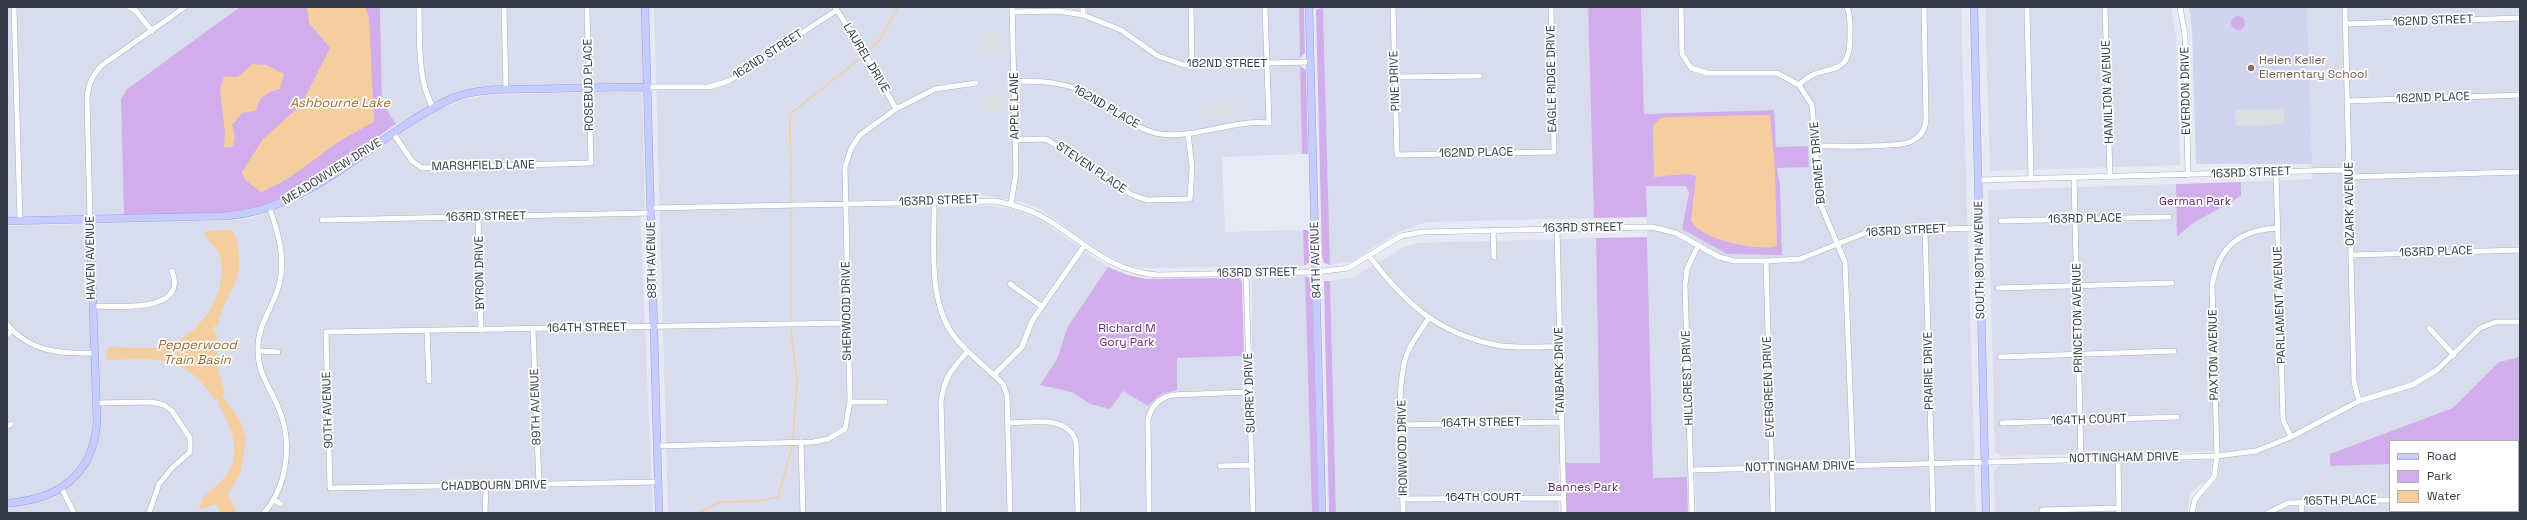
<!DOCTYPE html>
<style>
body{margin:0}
#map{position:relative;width:2527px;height:520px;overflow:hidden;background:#e7e9f4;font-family:"Space Grotesk",sans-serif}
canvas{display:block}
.frame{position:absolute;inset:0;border:8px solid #353a48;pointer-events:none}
.legend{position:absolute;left:2389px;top:440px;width:130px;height:72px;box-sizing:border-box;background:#fff;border:1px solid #aeb0b6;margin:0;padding:5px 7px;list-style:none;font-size:12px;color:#353a48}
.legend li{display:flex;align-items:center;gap:8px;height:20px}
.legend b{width:20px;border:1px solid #aeb0b6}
</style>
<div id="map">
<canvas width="2527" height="520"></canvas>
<div class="frame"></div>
<ul class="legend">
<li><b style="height:5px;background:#c6ccff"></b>Road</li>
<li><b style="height:11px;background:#d2adeb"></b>Park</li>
<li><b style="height:11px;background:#f5cea0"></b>Water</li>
</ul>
</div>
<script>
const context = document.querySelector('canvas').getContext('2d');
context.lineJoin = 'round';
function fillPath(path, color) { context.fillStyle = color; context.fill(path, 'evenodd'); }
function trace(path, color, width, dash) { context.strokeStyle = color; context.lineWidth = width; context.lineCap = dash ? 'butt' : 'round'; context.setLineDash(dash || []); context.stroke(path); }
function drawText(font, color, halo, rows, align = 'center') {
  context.font = font + ' "Space Grotesk",sans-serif'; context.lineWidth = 3.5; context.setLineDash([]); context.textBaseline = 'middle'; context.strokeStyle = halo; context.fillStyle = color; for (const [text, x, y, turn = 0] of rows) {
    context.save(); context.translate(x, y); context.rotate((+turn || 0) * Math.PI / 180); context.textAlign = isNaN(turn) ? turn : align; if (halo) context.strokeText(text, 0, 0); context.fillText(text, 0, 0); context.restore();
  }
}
const residential = new Path2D(`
 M7,7H240L127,89L121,99L124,215L7,217Z
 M380,7H645L647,87L497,90L455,97L396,124L382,103Z
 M654,7H1299L1302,154L1222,157L1225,232L1303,230L1304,266L1142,268L1127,265L1101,252L1042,210L1023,202L981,195L904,208L986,206L1013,209L1039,219L1108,267L1067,328L1057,359L1040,384L1072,392L1090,404L1123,391L1152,400L1161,394L1171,390L1177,358L1252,356V279L1305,276L1312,513H668Z
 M1588,7L1594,218L1427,222L1398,232L1350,262L1330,265L1323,8Z
 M1641,7H1961L1976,513H1696L1695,477L1653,478L1646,186H1686L1689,193L1682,229L1782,255L1780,185L1777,167L1809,166L1808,146L1776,147L1773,110L1644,114Z
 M1985,7H2171L2176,37L2180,165L1990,171Z
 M2307,7H2520V513H2195L2200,497L2213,484L2218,476L2221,451L2000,456L1995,452L1988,190L2176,184L2178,237L2192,224L2241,196V182L2312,179ZM2390,441H2518V511H2390Z
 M642,91L645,209L640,211L653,513H7V226L240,220L262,215L306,197L432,112L463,100L490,95Z
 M1596,238L1600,463L1559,464V513H1336L1330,281L1354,277L1404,247L1417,243Z
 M2209,460L2212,461L2211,472L2209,478L2193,491L2189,498L2188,513H1995L1994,470L2001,465Z`);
const education = new Path2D(`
 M2189,7H2307L2312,164H2196L2192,29Z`);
const green = new Path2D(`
 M240,7H380L382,103L396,124C357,151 306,193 261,206C220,218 167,213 124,215L121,99L127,89Z
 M1299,7H1304L1305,53L1300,58Z
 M1588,7H1641L1644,114L1774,110L1776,147L1808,146L1809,167L1777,168L1780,185L1782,255L1727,254L1682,229L1689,193L1686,186H1646L1647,217L1594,218Z
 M1323,8L1330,265L1324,263L1322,256L1316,11L1317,9Z
 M2231 23a7 7 0 1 1 14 0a7 7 0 1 1-14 0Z
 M1300,66L1306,70L1308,154H1302Z
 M2241,182V196L2192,224L2177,237L2176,184Z
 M1303,230H1310V262L1304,266Z
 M1647,237L1653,478L1687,477L1688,513H1566L1565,463H1600L1596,238Z
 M1108,267L1128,275L1146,279L1240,278L1242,282L1244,356L1177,358V390L1161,394L1148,406L1123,391L1110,409L1090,404L1072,392L1040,385L1057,359L1067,328Z
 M1305,276L1309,278L1312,284L1318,513H1312Z
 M1324,281H1330L1336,513H1329Z
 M2520,357V479L2518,478V441H2390V464L2330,466V454L2453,408L2499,362Z`);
const parking = new Path2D(`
 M983,37H1002V52L983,53Z
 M984,96H1003L1004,111L984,112Z
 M1233,102L1235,113L1203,116L1202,106Z
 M2284,109L2285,124L2236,126L2235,110Z`);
const water = new Path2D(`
 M307,7H365L369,18L374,122C361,129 347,136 334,145C310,162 289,181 261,192L245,180L242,172L263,139L301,105L330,48L309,23Z
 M252,64L266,65L284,74L280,89C266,93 259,96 256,111L242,113L232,125C235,133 236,140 232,147H224L225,133L220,89L224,77H238Z
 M1770,115L1775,170L1777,246C1760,252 1698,239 1691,220L1696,176L1686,174L1654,177L1653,126L1659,119L1666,117Z
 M231,230C236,234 237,241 238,247C245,287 224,291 218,326H214V333L217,334V365L225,394L222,396L240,420L246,440L240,474L228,494L237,513H221L216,504L201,509L198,506L203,503L201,501C208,490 218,486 225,477C243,455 232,425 218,405L220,404L217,399L215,400C184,353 159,359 108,360L106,352L109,347C125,347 150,350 164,346C200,338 235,286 217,250C214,244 207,240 204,233L207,231Z`);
const stream = new Path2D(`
 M868,51L882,37L898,7
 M791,201L790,114L862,57
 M791,319V210
 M791,329L797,381L793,438
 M697,513L721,502L758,501L778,497L792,447`);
const street = new Path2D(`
 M14,7L20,220
 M129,7L136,11L152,31
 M419,7C420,40 417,79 433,108
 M504,7L506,89
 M835,7L869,60L896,109
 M1083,7V15
 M1191,7L1192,65
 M1393,7L1397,155L1554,152L1551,7
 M1681,7L1682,54L1691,68L1707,73H1777L1799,85L1812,105L1820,203L1845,262L1853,465
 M2027,7L2031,178
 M2105,7L2110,176
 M2180,7L2185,35L2188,175
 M2345,7L2354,382L2359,401
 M1012,12L1059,11L1083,15L1121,30L1158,56L1184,65L1310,62
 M2345,24L2520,18
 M1395,77L1480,76
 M1015,81C1043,81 1069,82 1094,97C1115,110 1135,130 1160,134C1196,139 1233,119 1269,123L1265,7
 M1799,85C1823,59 1851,84 1850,35C1850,25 1851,16 1847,7
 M647,87H709L729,81L837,10
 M2347,101L2520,95
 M393,133L412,161L422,168L591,163L587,7
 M1016,140L1046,139L1132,195L1147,200L1190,199L1192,167L1188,133
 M1816,146C1835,146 1895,148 1910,142C1920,138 1926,129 1926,118L1924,7
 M2276,172L2283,420L2291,437
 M2074,177L2081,459
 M1978,180L2342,170L2350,177L2520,172
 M934,201C935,243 927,298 953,335C967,353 987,368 1003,384L1007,395L1010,513
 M1011,204L1016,173L1012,7
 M650,208L996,201C1009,204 1022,207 1035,213C1080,235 1102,270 1157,275L1317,272L1348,268L1401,236L1423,232L1652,227L1676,233L1719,257L1735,261H1766L1800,259L1870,231L1979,228
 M478,217L481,330
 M90,219L87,99C88,84 93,72 105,63L185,7
 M322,220L650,213
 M2001,221L2169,217
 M1557,229L1564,513
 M1925,229L1933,513
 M1493,230L1494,257
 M2352,255L2520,250
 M1370,257C1405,303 1437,333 1496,345C1516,349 1539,346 1560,347
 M1766,261L1773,513
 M1246,272L1253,513
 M1010,284L1041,306
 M1998,288L2172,283
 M92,306C115,306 189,314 172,271
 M7,324C30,352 60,354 94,353
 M2429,328L2454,355
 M533,329L539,485
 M427,330L429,381
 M7,335L12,330
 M258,351L278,352
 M2000,357L2174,351
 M994,375L1022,347L1032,321L1084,246
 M850,402H885
 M96,403L152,402L164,405L172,411L190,438V452L172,468L159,484L149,513
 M1008,423C1030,423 1068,414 1076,442L1078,513
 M2002,423L2177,417
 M1400,425L1561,422
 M7,426L11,424
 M801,442L803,513
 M657,446L813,442L828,439L845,429L850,402L845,167L851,149L860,135L896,109L935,89L976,83
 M2118,459L2119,513
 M1220,466L1252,465
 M1692,470L2217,456L2256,451L2291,437L2359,401L2412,385L2437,370L2480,328L2496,322H2520
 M658,482L330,488L326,332L848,323
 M62,489L74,513
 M1403,499L1563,498
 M274,500L281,504
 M2301,502L2302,513
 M2496,511L2498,513
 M264,513C288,485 293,441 278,407C270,387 258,374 258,351C257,330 267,316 275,297C288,267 280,238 270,209
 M485,513L486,486
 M944,513L941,401C945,376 951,370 968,351
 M1149,513L1148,420C1151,406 1159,398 1172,395L1250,392
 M1403,513C1403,464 1395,412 1404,364C1407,348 1420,331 1429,318
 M1692,513L1685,285L1687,269L1698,246
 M2042,513V510L2119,508
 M2192,513L2195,499L2214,477L2217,456L2212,286C2218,247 2239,230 2278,228
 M2268,513L2288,503L2390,500`);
const secondary = new Path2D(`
 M645,7L659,513
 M1309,7L1322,513
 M1974,7L1986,513
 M7,221L224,216C314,211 375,133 453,98C477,88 512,89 537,89C574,88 610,87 647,87
 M7,503C57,500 93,476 97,422L90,219`);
const markers = [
 [2251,68,4,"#8d6e63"]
];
const streetNames = [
 ["162ND STREET",2433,21,-2],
 ["162ND STREET",768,55,-33],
 ["LAUREL DRIVE",866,58,59],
 ["162ND STREET",1227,64],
 ["EAGLE RIDGE DRIVE",1552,79,-91],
 ["PINE DRIVE",1395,81,-92],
 ["ROSEBUD PLACE",589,85,-91],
 ["EVERDON DRIVE",2186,91,-91],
 ["HAMILTON AVENUE",2108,92,-92],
 ["162ND PLACE",2433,98,-2],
 ["APPLE LANE",1015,106,-91],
 ["162ND PLACE",1106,107,30],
 ["162ND PLACE",1476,153,-1],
 ["BORMET DRIVE",1818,163,-95],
 ["MARSHFIELD LANE",483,166,-1],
 ["STEVEN PLACE",1091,168,34],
 ["MEADOWVIEW DRIVE",332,172,-32],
 ["163RD STREET",2251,173,-2],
 ["163RD STREET",939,201,-2],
 ["OZARK AVENUE",2350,204,-91],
 ["163RD STREET",486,217,-1],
 ["163RD PLACE",2085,219,-1],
 ["163RD STREET",1583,228,-1],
 ["163RD STREET",1906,231,-3],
 ["163RD PLACE",2436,252,-2],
 ["HAVEN AVENUE",91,258,-91],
 ["88TH AVENUE",652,260,-91],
 ["84TH AVENUE",1316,260,-92],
 ["SOUTH 80TH AVENUE",1980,260,-91],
 ["BYRON DRIVE",480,273,-91],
 ["163RD STREET",1257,273,-1],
 ["PARLIAMENT AVENUE",2280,305,-92],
 ["SHERWOOD DRIVE",847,311,-91],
 ["PRINCETON AVENUE",2078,318,-91],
 ["164TH STREET",587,328,-1],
 ["PAXTON AVENUE",2214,355,-91],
 ["TANBARK DRIVE",1560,371,-91],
 ["PRAIRIE DRIVE",1929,371,-91],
 ["HILLCREST DRIVE",1688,378,-92],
 ["EVERGREEN DRIVE",1769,387,-92],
 ["SURREY DRIVE",1250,393,-92],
 ["89TH AVENUE",536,407,-92],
 ["90TH AVENUE",328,410,-92],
 ["164TH COURT",2089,420,-2],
 ["164TH STREET",1481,423,-1],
 ["IRONWOOD DRIVE",1403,448,-91],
 ["NOTTINGHAM DRIVE",2124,458,-1],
 ["NOTTINGHAM DRIVE",1800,467,-1],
 ["CHADBOURN DRIVE",494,486,-1],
 ["164TH COURT",1483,498],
 ["165TH PLACE",2340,501,-1]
];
const educationNames = [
 ["Helen Keller",2259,61],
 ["Elementary School",2259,75]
];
const parkNames = [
 ["German Park",2195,202],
 ["Richard M",1127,329],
 ["Gory Park",1127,343],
 ["Bannes Park",1583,488]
];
const waterNames = [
 ["Ashbourne Lake",340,103],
 ["Pepperwood",197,345],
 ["Train Basin",197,360]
];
fillPath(residential, '#d9dced');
fillPath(education, '#d0d4ee');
fillPath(green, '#d2adeb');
fillPath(parking, '#dcdee2');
fillPath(water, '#f5cea0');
trace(stream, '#f5cea0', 1.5);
trace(street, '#a9aec1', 6);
trace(secondary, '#98a1dd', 8);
trace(street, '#fff', 5);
trace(secondary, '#c6ccff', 7);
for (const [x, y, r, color] of markers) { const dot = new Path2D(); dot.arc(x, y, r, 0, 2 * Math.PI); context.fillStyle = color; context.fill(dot); trace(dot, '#fff', 1.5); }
drawText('12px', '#353a48', '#fff', streetNames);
drawText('12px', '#785e54', '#fff', educationNames, 'left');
drawText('12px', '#68257e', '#fff', parkNames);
drawText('italic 13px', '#a26a25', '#fff', waterNames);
</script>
